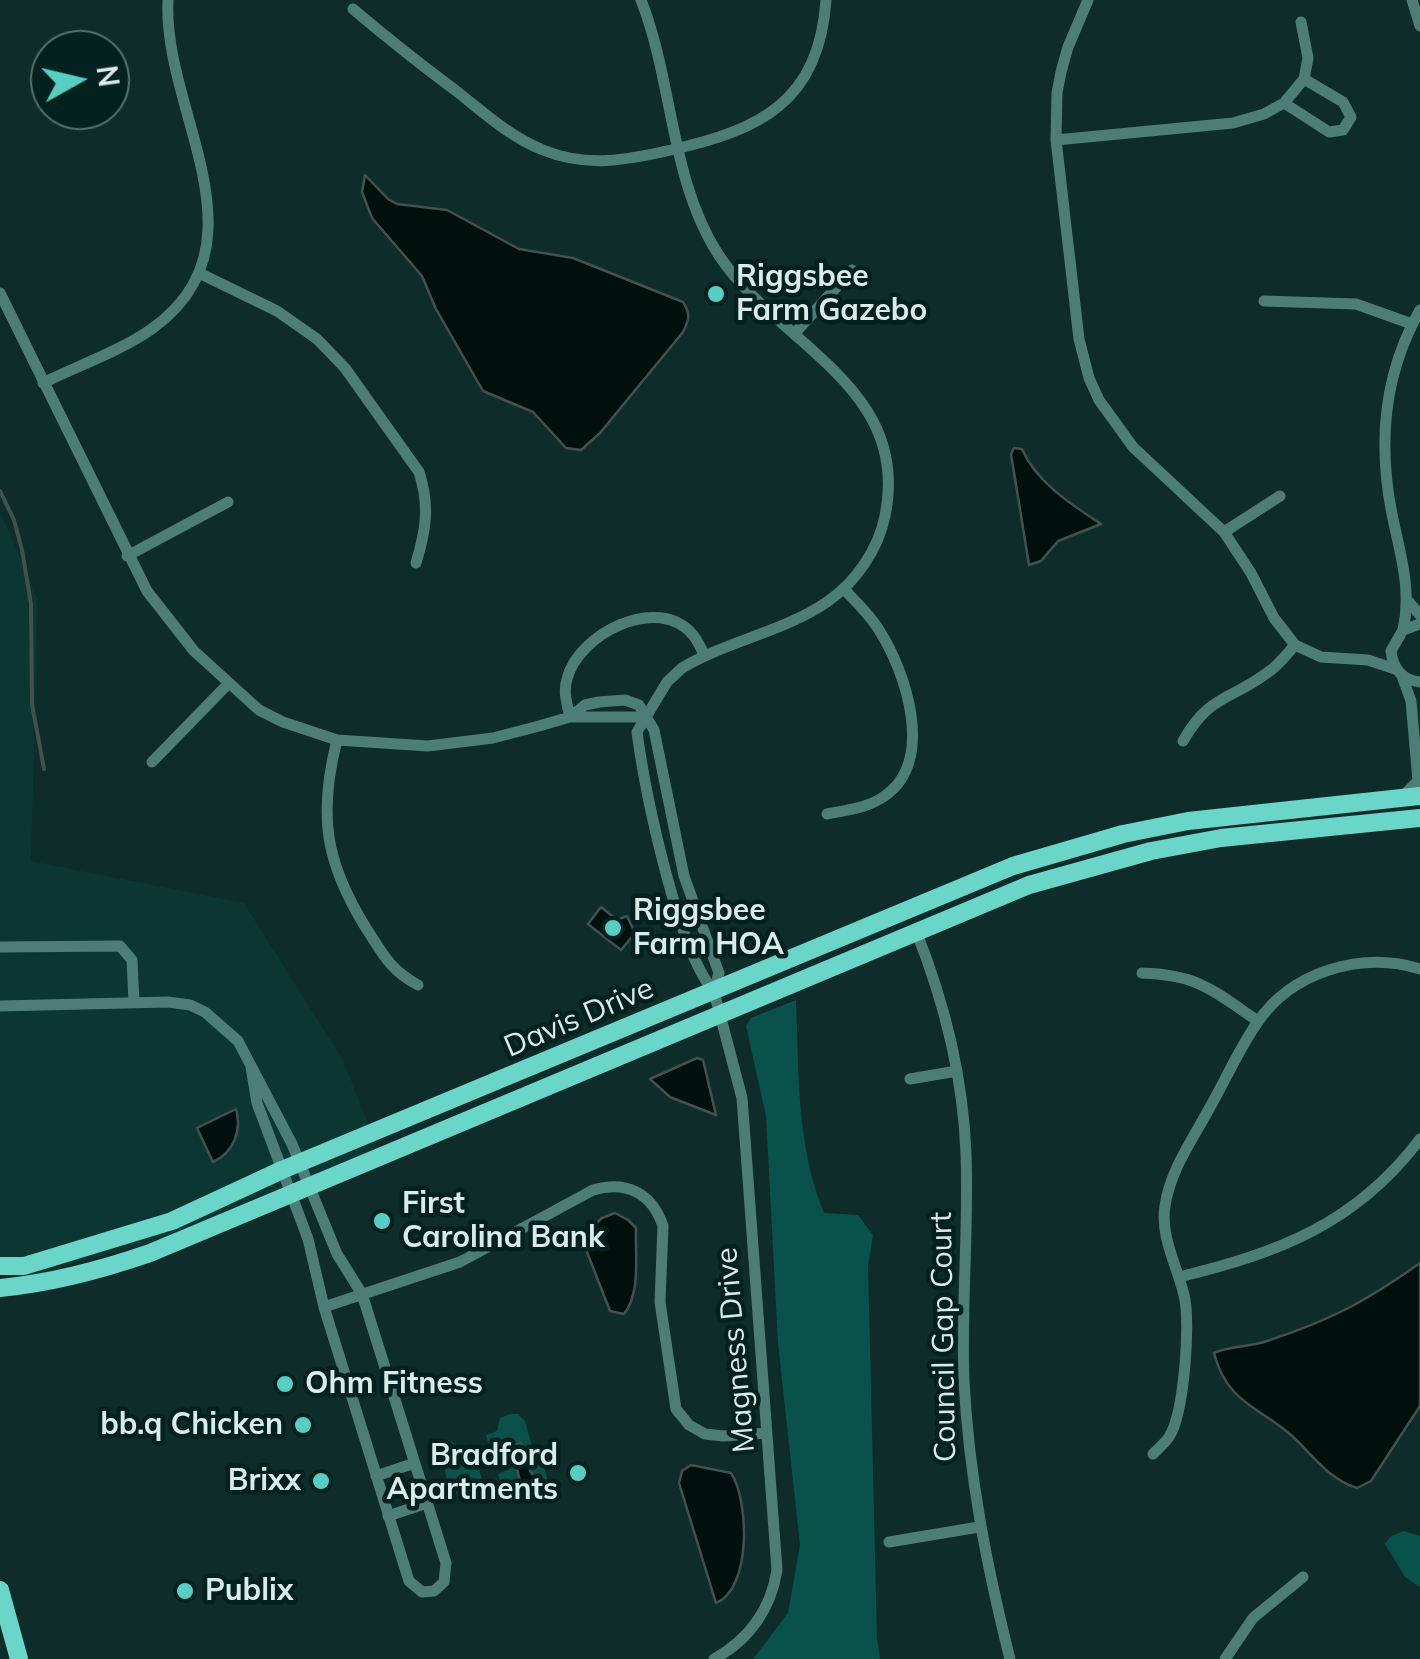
<!DOCTYPE html>
<style>
body{margin:0}
#map{position:relative;width:1420px;height:1659px;overflow:hidden;background:#0e2c29;font-family:Mulish,sans-serif}
canvas{display:block}
.north{position:absolute;left:30px;top:30px;width:100px;height:100px;box-sizing:border-box;background:#03221f;border:2px solid #597270;border-radius:50%;rotate:82deg;font-size:28px;font-weight:700;line-height:40px;text-align:center;color:#daebe9}
.north::after{content:'';display:block;margin:auto;width:35px;height:45px;background:#57cec1;clip-path:polygon(50% 0,100% 100%,50% 72%,0 100%)}
</style>
<div id="map">
<canvas width="1420" height="1659"></canvas>
<div class="north">N</div>
</div>
<script>
const context = document.querySelector('canvas').getContext('2d');
context.lineJoin = 'round';
function fillPath(path, color) { context.fillStyle = color; context.fill(path, 'evenodd'); }
function trace(path, color, width, dash) { context.strokeStyle = color; context.lineWidth = width; context.lineCap = dash ? 'butt' : 'round'; context.setLineDash(dash || []); context.stroke(path); }
function drawText(font, color, halo, rows, align = 'center') {
  context.font = font + ' Mulish,sans-serif'; context.lineWidth = 9; context.setLineDash([]); context.textBaseline = 'middle'; context.strokeStyle = halo; context.fillStyle = color; for (const [text, x, y, turn = 0] of rows) {
    context.save(); context.translate(x, y); context.rotate((+turn || 0) * Math.PI / 180); context.textAlign = isNaN(turn) ? turn : align; if (halo) context.strokeText(text, 0, 0); context.fillText(text, 0, 0); context.restore();
  }
}
const built = new Path2D(`
 M0,511L38,600L31,861L244,903L343,1060L378,1149L170,1238L37,1273L0,1275Z`);
const green = new Path2D(`
 M796,1000C799,1072 796,1145 824,1213L858,1215L873,1235L868,1266L877,1638L880,1659H753L788,1613L800,1545L778,1343L766,1116L746,1026L751,1018Z
 M510,1414H518L525,1421L535,1457L541,1455L549,1485L544,1494L529,1499L521,1496L514,1485L502,1488L498,1474L512,1468L505,1445L490,1450L486,1435L497,1431L500,1418Z
 M449,1440L474,1455L482,1479L468,1503C445,1493 439,1462 449,1440Z
 M1404,1531L1420,1536V1587L1405,1577L1385,1544L1391,1536Z`);
const water = new Path2D(`
 M365,175L388,199L397,204L447,210L519,249L573,258L683,302C691,314 689,320 683,332L600,433L581,450L566,448L533,412L483,391L436,309L422,276L372,218L362,192Z
 M1014,448L1022,449C1036,482 1072,505 1101,524L1058,541L1041,561L1029,565L1011,454Z
 M601,907L617,920L627,916L635,933L621,950L588,924Z
 M697,1058L703,1060L716,1115L670,1097L650,1079Z
 M236,1109C242,1131 234,1152 213,1162L197,1128Z
 M615,1213L628,1220L636,1228C635,1255 641,1293 624,1314L610,1311L587,1252L585,1234L602,1218Z
 M1420,1263V1406L1371,1481L1357,1488C1328,1479 1313,1455 1291,1435C1258,1406 1227,1403 1214,1353C1229,1346 1250,1347 1267,1341C1331,1320 1365,1302 1420,1263Z
 M521,1443L531,1473L536,1477L535,1488L529,1490L521,1486L512,1446Z
 M691,1465L731,1473C749,1500 752,1588 716,1603L679,1483L682,1471Z`);
const stream = new Path2D(`
 M0,491L14,520L22,550L31,604L32,704L44,769`);
const street = new Path2D(`
 M641,0C673,81 670,179 718,254C777,345 912,386 885,516C878,550 856,582 827,602C783,632 727,641 682,668L667,682L637,732C645,792 677,948 714,992L742,1098L777,1570C771,1609 749,1640 714,1659
 M1088,0L1068,47L1061,72L1057,93L1056,140L1079,339L1089,378L1099,400L1133,447L1224,532L1251,573L1274,618L1295,645L1321,657L1368,660L1395,669
 M1412,0L1420,26
 M353,9C386,37 420,64 455,90C483,112 510,137 543,150C587,168 627,160 671,150C760,130 819,102 826,0
 M1284,103L1329,132L1343,130L1351,117L1343,102L1304,79
 M1056,140L1233,123L1264,114L1284,103L1304,79L1308,58L1301,22
 M199,273L277,311L317,339L345,368L419,472C430,506 426,530 416,563
 M0,293L147,591L194,651L259,710L283,722L337,740L428,746L493,738L539,726L570,717L585,705L599,702L625,700L639,705L654,730L684,876L719,973L714,992
 M1264,301L1356,304L1412,324
 M794,334L852,270
 M43,383C79,365 121,351 153,328C271,242 162,111 168,0
 M1224,532L1280,496
 M127,556L228,502
 M1409,602L1420,615
 M1420,624L1403,630L1391,651C1393,669 1402,680 1420,682
 M1403,630C1412,589 1400,554 1392,514C1378,444 1384,373 1420,310
 M570,717C567,704 563,692 567,679C578,634 658,593 693,635C698,641 701,649 705,656
 M570,717H645
 M337,740C318,815 325,862 366,928C383,954 390,970 418,985
 M1183,741C1209,695 1229,701 1267,673C1278,666 1286,655 1295,645
 M152,762L228,684
 M1402,797L1418,781L1411,701L1402,676
 M827,814C847,810 869,808 886,795C935,760 906,672 879,630C870,615 856,602 844,589
 M916,931C944,1001 963,1077 966,1153C969,1229 961,1305 964,1381C969,1477 987,1567 1010,1659
 M0,947L120,946L132,960L134,1002
 M1142,973C1199,975 1212,990 1258,1021
 M0,1006L168,1002L190,1005L205,1012L238,1041L292,1144L337,1254L362,1294L446,1563L444,1582L434,1591L422,1592L409,1581L324,1307L308,1239L257,1103L251,1067
 M910,1079L957,1071
 M1179,1277C1278,1253 1356,1224 1420,1139
 M324,1307L460,1262L593,1190C626,1180 652,1193 663,1226L660,1302L676,1409L689,1425L705,1434L723,1436L767,1433
 M1153,1454C1158,1449 1165,1443 1169,1437C1184,1414 1191,1322 1184,1295C1177,1266 1160,1236 1165,1206C1170,1171 1192,1140 1209,1109C1225,1081 1239,1049 1257,1023C1292,971 1362,951 1420,969
 M376,1476L415,1463
 M388,1516L427,1503
 M889,1542L979,1527
 M1225,1659L1253,1618L1303,1577`);
const primary = new Path2D(`
 M0,1266H24L172,1221L282,1170L1013,866L1123,834L1188,821L1420,796
 M0,1288C52,1283 101,1270 150,1253L1029,885L1151,851L1221,838L1420,818
 M0,1590L19,1659`);
const markers = [
 [716,294,10,"#57cec1"],
 [613,928,10,"#57cec1"],
 [382,1221,10,"#57cec1"],
 [285,1384,10,"#57cec1"],
 [303,1425,10,"#57cec1"],
 [578,1473,10,"#57cec1"],
 [321,1481,10,"#57cec1"],
 [185,1591,10,"#57cec1"]
];
const poiNames = [
 ["Riggsbee",736,277],
 ["Farm Gazebo",736,311],
 ["Riggsbee",633,911],
 ["Farm HOA",633,945],
 ["First",402,1204],
 ["Carolina Bank",402,1238],
 ["Ohm Fitness",305,1384],
 ["bb.q Chicken",283,1425,"right"],
 ["Bradford",558,1456,"right"],
 ["Apartments",558,1490,"right"],
 ["Brixx",301,1481,"right"],
 ["Publix",205,1591]
];
const streetNames = [
 ["Davis Drive",579,1018,-23],
 ["Council Gap Court",944,1337,-91],
 ["Magness Drive",736,1350,-95]
];
fillPath(built, '#0b3632');
fillPath(green, '#09524c');
fillPath(water, '#010f0d');
trace(water, '#42514f', 2.5);
trace(stream, '#42514f', 4);
trace(street, '#4d7d77', 11);
trace(primary, '#6ad5c9', 18);
for (const [x, y, r, color] of markers) { const dot = new Path2D(); dot.arc(x, y, r, 0, 2 * Math.PI); context.fillStyle = color; context.fill(dot); trace(dot, '#03221f', 4); }
drawText('bold 30px', '#daebe9', '#03221f', poiNames, 'left');
drawText('30px', '#daebe9', '#03221f', streetNames);
</script>
